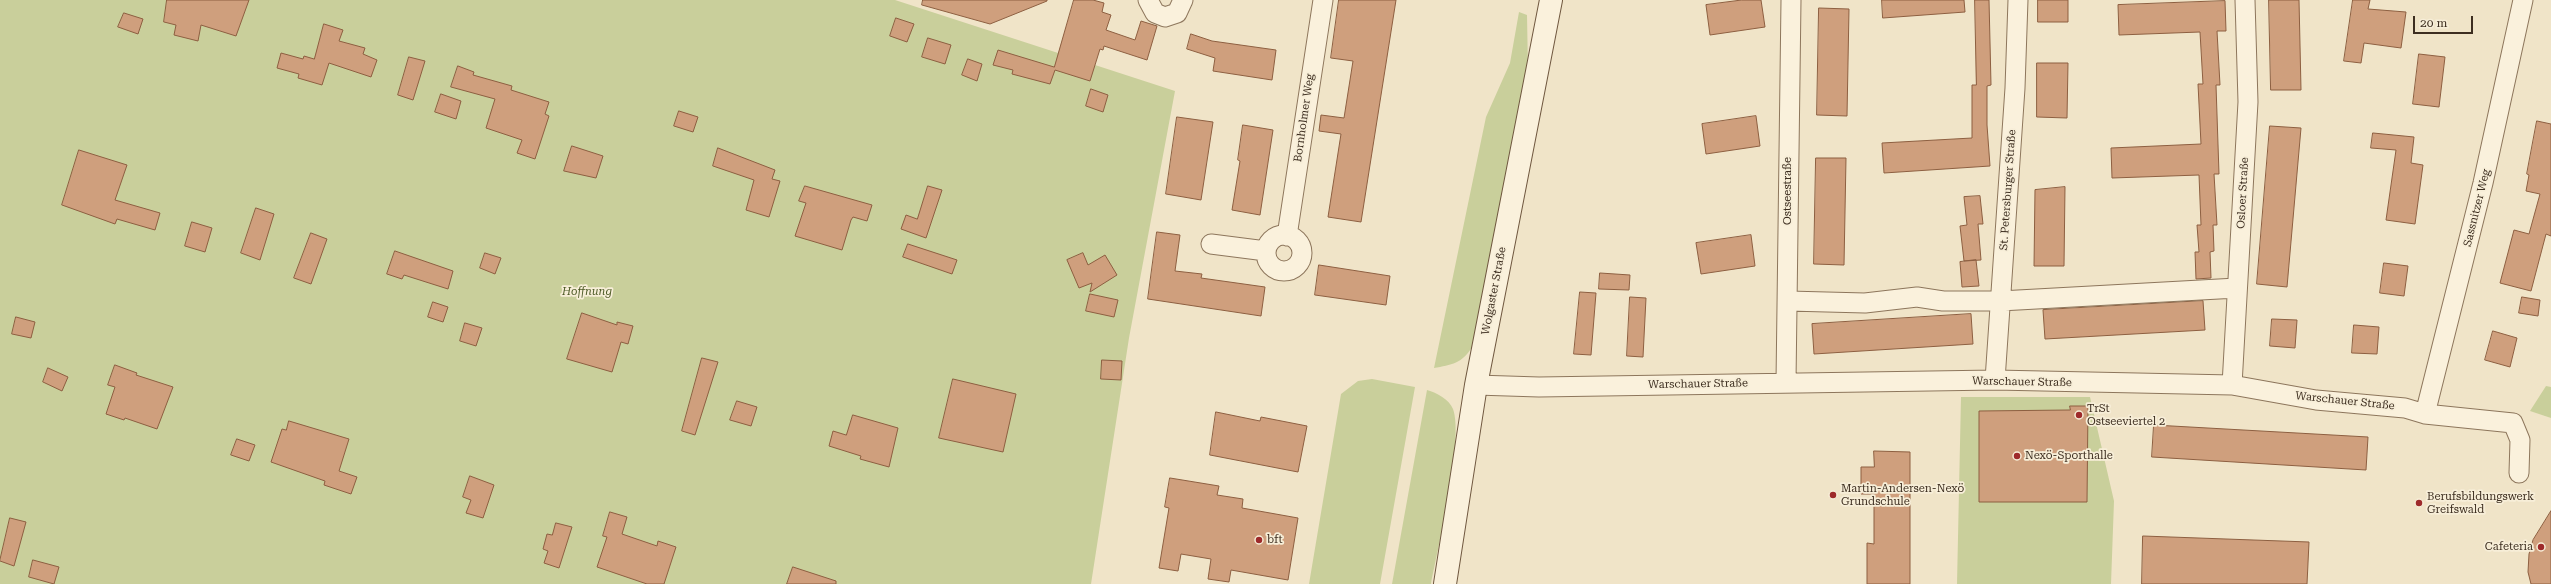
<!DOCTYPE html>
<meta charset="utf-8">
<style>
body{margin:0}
#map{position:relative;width:2551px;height:584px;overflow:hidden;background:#f0e4c8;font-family:"Roboto Serif",serif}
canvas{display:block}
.scale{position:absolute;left:2413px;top:16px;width:60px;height:18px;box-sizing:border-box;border:2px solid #3d2e20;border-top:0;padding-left:5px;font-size:12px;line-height:14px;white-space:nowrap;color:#3d2e20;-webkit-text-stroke:3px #f7eed8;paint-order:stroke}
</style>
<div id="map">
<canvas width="2551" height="584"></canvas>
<div class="scale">20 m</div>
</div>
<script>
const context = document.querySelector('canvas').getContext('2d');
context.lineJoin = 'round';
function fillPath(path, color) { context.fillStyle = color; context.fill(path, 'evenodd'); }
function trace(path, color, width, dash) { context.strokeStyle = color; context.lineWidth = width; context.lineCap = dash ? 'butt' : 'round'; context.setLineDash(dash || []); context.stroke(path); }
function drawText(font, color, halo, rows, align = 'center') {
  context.font = font + ' "Roboto Serif",serif'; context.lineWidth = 3.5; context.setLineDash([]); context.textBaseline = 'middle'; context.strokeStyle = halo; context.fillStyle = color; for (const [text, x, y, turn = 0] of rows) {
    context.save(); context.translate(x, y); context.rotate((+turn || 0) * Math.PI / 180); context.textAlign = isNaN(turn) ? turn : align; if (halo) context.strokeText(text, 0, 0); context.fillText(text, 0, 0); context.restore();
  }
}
const green = new Path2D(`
 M0,0H895L1175,91L1129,338L1091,584H0Z
 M1519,12L1527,15L1528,71L1472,347C1463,363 1451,365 1434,368L1486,117L1510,63Z
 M1372,379L1415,387L1380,584H1309L1341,394L1358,381Z
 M2546,386L2551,387V418L2530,411Z
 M1427,390C1437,393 1449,399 1453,409C1464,439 1438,548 1431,584H1392Z
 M1961,397H2090L2114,501L2111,584H1957Z`);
const building = new Path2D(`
 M167,0H249L236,36L201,25L198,41L174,35L176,25L164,22Z
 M923,0H1047V1L990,24L922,5Z
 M1074,0H1093L1104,3L1102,12L1111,15L1106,30L1135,40L1141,21L1157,26L1147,60L1104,46L1103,50L1100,49L1090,81L1055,70L1050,84L1012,74L1013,70L993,65L998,50L1054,67Z
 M1339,0H1396L1361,222L1328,217L1341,134L1319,131L1321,115L1344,118L1353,61L1331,58Z
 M1742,0H1761L1765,27L1710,35L1706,5Z
 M1882,0H1964L1965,12L1883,18Z
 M1975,0H1989L1991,85L1987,86V125L1990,166L1884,173L1882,143L1972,138V85H1976Z
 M2038,0H2068V22H2038Z
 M2269,0H2299L2301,90H2271Z
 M2353,0H2370L2368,9L2406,12L2401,48L2364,43L2361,63L2344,61Z
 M2225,1L2226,31H2217L2220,85H2216L2219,174H2214L2217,225H2213L2214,251L2210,252L2211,278L2196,279L2195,252H2199L2197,225H2201L2199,175L2112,178L2111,148L2201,144L2198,84H2203L2200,32L2119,35L2118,5Z
 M1819,8L1849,9L1847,116L1817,115Z
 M124,13L143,19L138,34L118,27Z
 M896,18L914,24L907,42L890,36Z
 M324,24L343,30L339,41L365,48L363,54L377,60L371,77L329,63L322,85L298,78L299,74L277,68L281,53L303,59L304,56L314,59Z
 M1191,34L1212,41L1276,50L1272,80L1213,71L1215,58L1187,49Z
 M928,38L951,45L945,64L922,57Z
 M2419,54L2445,57L2439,107L2413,104Z
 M409,57L425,61L413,100L398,95Z
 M968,59L982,64L977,81L962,75Z
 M2037,63H2068L2067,118L2037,117Z
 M458,66L474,72L473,75L512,86L511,90L549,102L545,114L549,116L535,159L517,153L522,140L486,128L495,99L451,87Z
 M1091,89L1108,95L1103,112L1086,106Z
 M441,94L461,101L456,119L435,112Z
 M679,111L698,117L693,132L674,126Z
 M1756,116L1760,146L1706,154L1702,124Z
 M1177,117L1213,122L1201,200L1166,194Z
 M2537,121L2551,124V236L2546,234L2531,291L2500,283L2514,230L2529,234L2540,194L2526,191L2529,175L2527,174Z
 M1243,125L1273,130L1260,215L1232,210L1240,161L1238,160Z
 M2270,126L2301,128L2287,287L2257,284Z
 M2373,133L2414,137L2411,163L2423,165L2415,224L2386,220L2396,150L2371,148Z
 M572,146L603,156L596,178L564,171Z
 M718,148L775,170L772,179L780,181L769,217L746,210L754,180L713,166Z
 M79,150L127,165L115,200L160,213L155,230L117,219L115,224L62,205Z
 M1816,158H1846L1844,265L1814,264Z
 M805,186L872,205L867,221L853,217L851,220L842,250L795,236L806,203L799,201Z
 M928,186L942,190L926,238L901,229L906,215L917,219Z
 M2065,187L2064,266H2034L2035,190Z
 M1980,196L1983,224H1978L1981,260L1964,261L1960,226L1967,225L1964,197Z
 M256,208L274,214L260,260L241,253Z
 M192,222L212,228L205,252L185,246Z
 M1157,232L1180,235L1175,271L1202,274L1201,278L1265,287L1261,316L1148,299Z
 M311,233L327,239L311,284L294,278Z
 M1751,235L1755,266L1701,274L1696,243Z
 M908,244L957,260L952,274L903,257Z
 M395,251L453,271L448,289L404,275L402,279L387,274Z
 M485,253L501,258L495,274L480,268Z
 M1083,253L1088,265L1105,255L1117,275L1090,292L1092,283L1079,288L1067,260Z
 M1976,260L1979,286L1962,287L1960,262Z
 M2384,263L2408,266L2404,296L2380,293Z
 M1319,265L1390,276L1386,305L1315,295Z
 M1600,273L1630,275L1629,290L1599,289Z
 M1580,292L1596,293L1591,355L1574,354Z
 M1090,294L1118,300L1114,317L1086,311Z
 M1630,297L1646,298L1643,357L1627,356Z
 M2522,297L2540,300L2538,316L2519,313Z
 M2203,301L2205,330L2045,339L2043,310Z
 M433,302L448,307L443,322L428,317Z
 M582,313L617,325V322L633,326L628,344L621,342L612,372L567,359Z
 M1971,314L1973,344L1814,354L1812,324Z
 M16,317L35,322L31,338L12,334Z
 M2272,319L2297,320L2295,348L2270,346Z
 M465,323L482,328L476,346L460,341Z
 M2354,325L2379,327L2377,354L2352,353Z
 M2493,331L2517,338L2510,367L2485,360Z
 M702,358L718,362L695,435L682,431Z
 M1102,360L1122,361L1121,380L1101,379Z
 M115,365L137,373L136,375L173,387L157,429L125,418L124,420L106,414L115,387L108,385Z
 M48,368L68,377L62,391L43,382Z
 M953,379L1016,394L1003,452L939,438Z
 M737,401L757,407L751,426L730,420Z
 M2070,406H2088L2087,502H1979V411L2070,410Z
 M1216,412L1260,421L1261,417L1307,426L1298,472L1210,455Z
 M853,415L898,428L889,467L860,459L861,456L829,446L833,431L846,435Z
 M289,421L349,439L339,471L357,477L351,494L324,485L325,481L271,462L282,429L286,430Z
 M2154,425L2368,437L2366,470L2152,457Z
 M237,439L255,445L249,461L231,455Z
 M1874,451L1910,452V584H1867V543L1874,544V494H1861V467H1874Z
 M470,476L494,485L483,518L466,513L471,500L463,497Z
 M1170,478L1219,486L1217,495L1243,499L1242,508L1298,518L1288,580L1231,570L1229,582L1208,579L1211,559L1181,554L1178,571L1159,568L1169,508L1165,507Z
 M2551,511V584H2531L2528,572L2529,554L2533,540Z
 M610,512L627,517L622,534L657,546L658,541L676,547L664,584H647L597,567L607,537L603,536Z
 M10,518L26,522L14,566L0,561Z
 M556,523L572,527L559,568L544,563L548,551L543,549L547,534L552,535Z
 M2143,536L2309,542L2307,584H2142Z
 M33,560L59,567L54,584L29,577Z
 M793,567L836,581V584H787Z`);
const street = new Path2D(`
 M1148,0L1155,13L1165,17L1177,13L1183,0
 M1266 253a18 18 0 1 1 36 0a18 18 0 1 1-36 0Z
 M1287,236L1323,0
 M1211,244L1266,251
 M1788,301L1865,303L1917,297L1943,301H2000L2237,288
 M1995,380L2015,88L2018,0
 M1786,382L1791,0
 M1476,385L1539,387L1995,380L2232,385L2316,400L2405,408L2425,414L2513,423L2520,440L2519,473
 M2232,385L2248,102L2245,0
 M2425,414L2483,183L2523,0`);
const secondary = new Path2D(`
 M1445,584L1476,385L1551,0`);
const markers = [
 [2079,415,4,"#9e2a2b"],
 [2017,456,4,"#9e2a2b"],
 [1833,495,4,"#9e2a2b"],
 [2419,503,4,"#9e2a2b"],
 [1259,540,4,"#9e2a2b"],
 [2541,547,4,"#9e2a2b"]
];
const streetNames = [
 ["Bornholmer Weg",1304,118,-82],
 ["St. Petersburger Straße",2008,190,-86],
 ["Ostseestraße",1788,191,-90],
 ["Osloer Straße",2243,193,-87],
 ["Sassnitzer Weg",2477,208,-76],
 ["Wolgaster Straße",1494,291,-79],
 ["Warschauer Straße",2022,382,1],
 ["Warschauer Straße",1698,384,-1],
 ["Warschauer Straße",2345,401,6]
];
const parkNames = [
 ["Hoffnung",587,292]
];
const poiNames = [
 ["TrSt",2087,409],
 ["Ostseeviertel 2",2087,422],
 ["Nexö-Sporthalle",2025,456],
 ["Martin-Andersen-Nexö",1841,489],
 ["Grundschule",1841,502],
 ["Berufsbildungswerk",2427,497],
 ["Greifswald",2427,510],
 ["bft",1267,540],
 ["Cafeteria",2533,547,"right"]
];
fillPath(green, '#c9cf9b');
fillPath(building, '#cf9f7d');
trace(building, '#8d5f41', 1);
trace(street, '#8d765c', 21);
trace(secondary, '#6f573f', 24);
trace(street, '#faf1dc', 19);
trace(secondary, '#faf1dc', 22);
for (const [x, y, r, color] of markers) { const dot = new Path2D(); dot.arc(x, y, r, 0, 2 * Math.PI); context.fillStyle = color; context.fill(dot); trace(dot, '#f7eed8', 1.5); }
drawText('11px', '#3d2e20', '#f7eed8', streetNames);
drawText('italic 11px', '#4d5a26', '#f7eed8', parkNames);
drawText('11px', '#3d2e20', '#f7eed8', poiNames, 'left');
</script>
